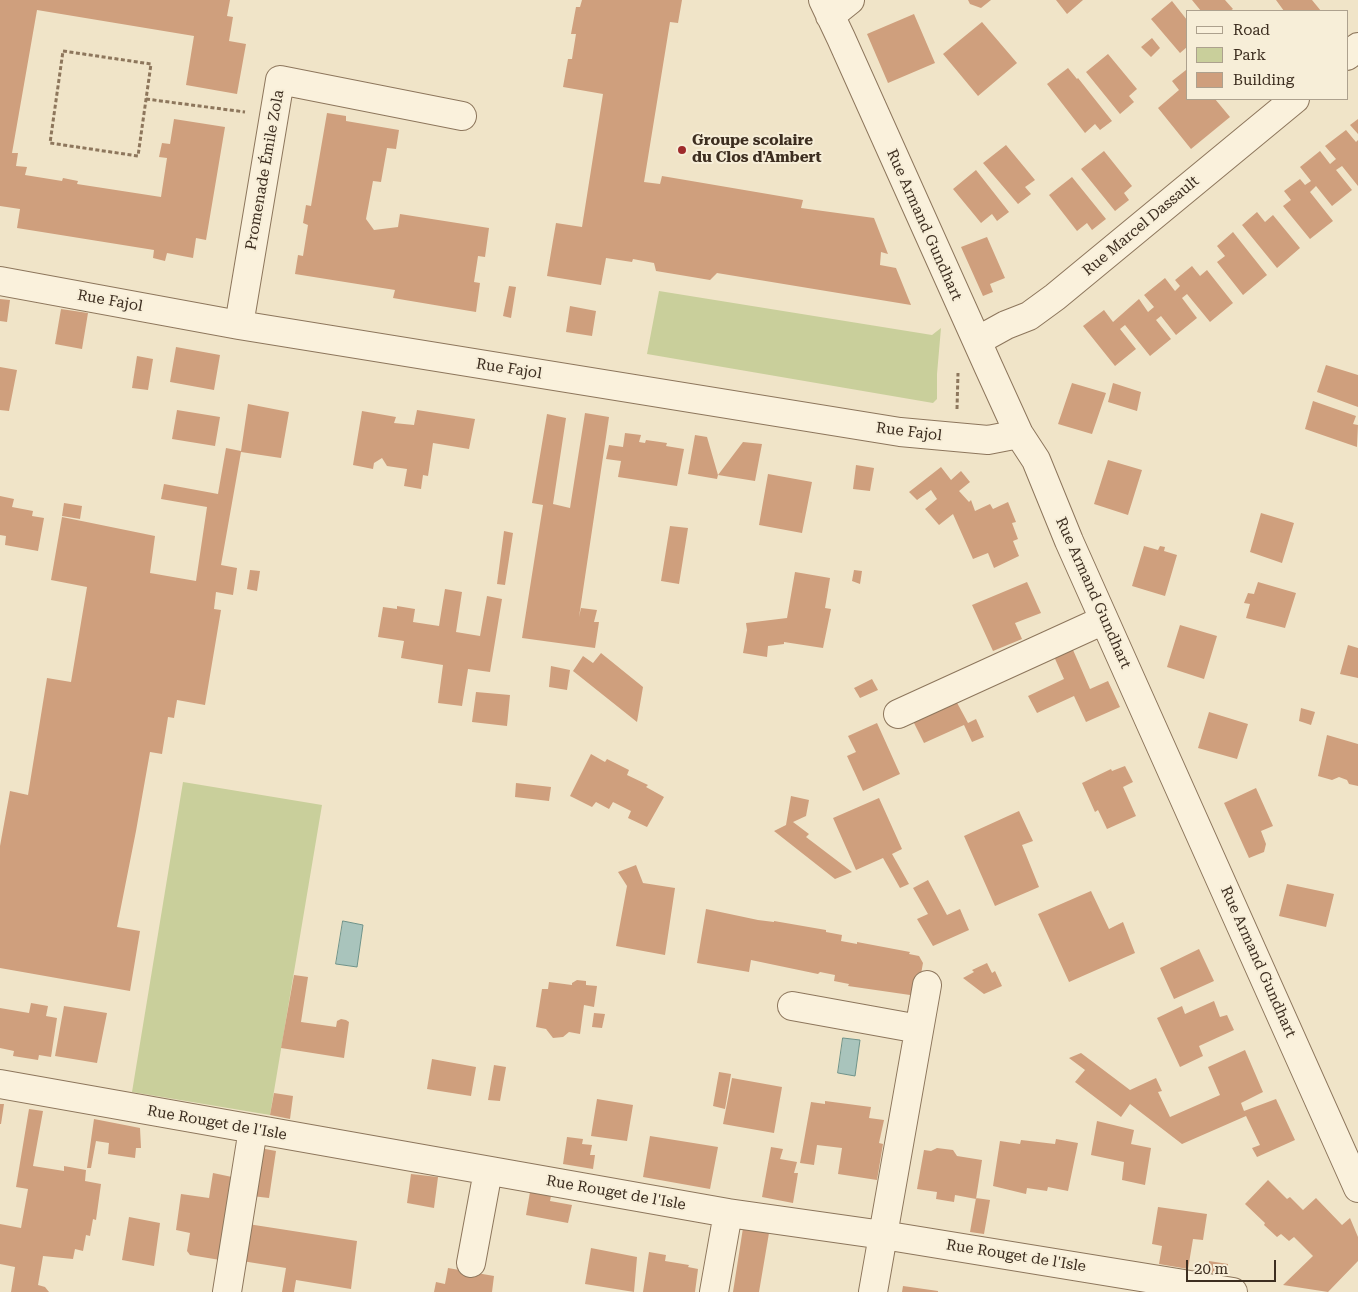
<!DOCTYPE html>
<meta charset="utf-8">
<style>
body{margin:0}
#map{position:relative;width:1358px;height:1292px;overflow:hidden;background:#f0e4c8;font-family:"Roboto Serif",serif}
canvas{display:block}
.legend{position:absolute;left:1186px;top:10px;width:162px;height:90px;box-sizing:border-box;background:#f7eed8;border:1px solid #ada18e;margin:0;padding:6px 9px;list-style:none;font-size:15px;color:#3d2e20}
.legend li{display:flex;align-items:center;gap:10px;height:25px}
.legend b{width:25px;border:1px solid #ada18e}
.scale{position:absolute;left:1186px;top:1260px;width:90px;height:22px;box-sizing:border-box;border:2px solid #3d2e20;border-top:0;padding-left:6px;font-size:15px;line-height:18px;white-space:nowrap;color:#3d2e20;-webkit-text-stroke:4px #f7eed8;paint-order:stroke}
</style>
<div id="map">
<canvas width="1358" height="1292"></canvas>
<ul class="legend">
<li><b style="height:6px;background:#faf1dc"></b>Road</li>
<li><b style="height:14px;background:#c9cf9b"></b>Park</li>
<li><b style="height:14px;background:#cf9f7d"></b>Building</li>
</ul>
<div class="scale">20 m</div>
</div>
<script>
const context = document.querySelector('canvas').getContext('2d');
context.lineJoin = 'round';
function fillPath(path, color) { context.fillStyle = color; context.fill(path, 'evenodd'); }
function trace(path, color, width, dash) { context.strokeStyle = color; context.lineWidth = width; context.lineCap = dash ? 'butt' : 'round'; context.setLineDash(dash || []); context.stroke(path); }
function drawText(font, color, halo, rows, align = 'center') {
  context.font = font + ' "Roboto Serif",serif'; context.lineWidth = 4; context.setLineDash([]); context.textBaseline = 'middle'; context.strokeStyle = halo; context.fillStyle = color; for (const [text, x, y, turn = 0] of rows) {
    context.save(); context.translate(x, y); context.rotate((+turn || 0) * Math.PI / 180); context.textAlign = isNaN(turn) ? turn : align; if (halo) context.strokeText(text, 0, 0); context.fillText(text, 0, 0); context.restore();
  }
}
const green = new Path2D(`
 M659,291L932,335L941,328L937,374V399L933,403L647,354Z
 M183,782L322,805L270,1115L132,1092Z`);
const water = new Path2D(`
 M343,921L363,925L357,967L336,964Z
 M843,1038L860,1040L855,1076L838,1073Z`);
const building = new Path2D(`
 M0,0H230L227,16L233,17L229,41L246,44L237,94L186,85L194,36L37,10L12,153H18L16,166L27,167L25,175L62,181L63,178L78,181L77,184L161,197L167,158L159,157L162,143L170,144L174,119L225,127L206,240L196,238L193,258L167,253L165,261L153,258L154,250L17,228L20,209L0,206Z
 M582,0H682L678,23L670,22L644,182L660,184L662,176L803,200L801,208L874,218L888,254L881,252L880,265L896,268L911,305L717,273L710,280L656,271L654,263L633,259L632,262L606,258L601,285L547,276L556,223L582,227L603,94L563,87L568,59H572L576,34H571L576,7H580Z
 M968,0H991L981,8L970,4Z
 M1056,0H1083L1067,14Z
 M1192,0H1225L1233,9L1230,11H1201Z
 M1276,0H1312L1321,11H1284Z
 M1172,1L1187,20V47L1180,53L1151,19Z
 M914,14L935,63L888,83L867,34Z
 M982,22L1017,63L978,96L943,54Z
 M1152,38L1160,48L1151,57L1141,47Z
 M1108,54L1137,89L1129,96L1134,102L1120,114L1086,72Z
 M1068,68L1077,79L1078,78L1112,121L1100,130L1095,124L1085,133L1047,84Z
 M1186,70L1187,99H1215L1230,117L1191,149L1158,108L1179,90L1172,81Z
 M327,113L346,116V121L399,130L396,149L387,148L381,182L373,181L366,219L374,230L398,227L400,214L489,228L485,257L478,256L474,282L480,283L476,312L393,298L395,290L295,274L298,255L303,256L308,225L303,223L306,205L311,206Z
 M1358,119V134L1350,125Z
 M1346,130L1356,142L1358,140V186L1342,166L1336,170L1352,190L1332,206L1316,186L1310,192L1333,221L1310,239L1283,206L1291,200L1284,191L1300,179L1305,185L1311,181L1300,167L1320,151L1330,164L1336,159L1325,146Z
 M1006,145L1035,180L1025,187L1031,194L1018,204L983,163Z
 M1104,151L1132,186L1124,193L1129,200L1115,211L1081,169Z
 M976,170L1009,212L997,221L992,214L981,223L953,189Z
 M1072,177L1106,219L1092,230L1087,223L1077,231L1049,195Z
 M1257,212L1265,222L1273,215L1300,248L1277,268L1242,225Z
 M1233,232L1267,275L1243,295L1217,262L1225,256L1217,246Z
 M987,237L1005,278L990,284L993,292L983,296L961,247Z
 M1192,266L1200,276L1207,270L1233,303L1210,322L1187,294L1182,298L1197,318L1176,335L1161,316L1156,320L1171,339L1150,356L1125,325L1120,329L1136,349L1115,366L1083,326L1104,310L1113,322L1139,299L1148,312L1154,307L1144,295L1165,278L1175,291L1180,286L1175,280Z
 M509,286L516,287L511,318L503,316Z
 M0,299L10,300L7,322L0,321Z
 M570,306L596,311L592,336L566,332Z
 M61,309L88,313L82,349L55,344Z
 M176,347L220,355L214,390L170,382Z
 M137,356L153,359L148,390L132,388Z
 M1326,365L1358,375V407L1317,392Z
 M0,367L17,370L9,411L0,410Z
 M1072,383L1106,393L1092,434L1058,424Z
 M1113,383L1141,392L1137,411L1108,402Z
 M1313,401L1356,416L1353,424L1358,425L1357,447L1305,429Z
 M248,404L289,412L281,458L241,452L221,565L237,568L233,595L216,592L214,609L221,610L205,705L177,700L174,718L168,717L162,754L150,752L136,831L117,927L140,931L130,991L0,968V846L10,791L28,795L47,678L71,682L87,587L51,580L62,517L155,536L150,573L196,581L207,507L161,499L164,484L218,494L226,448L241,451Z
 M177,410L220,417L215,446L172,439Z
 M417,410L475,419L469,449L433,443L428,476L423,475L421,489L404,486L407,469L387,466L382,458L374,463L373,469L353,465L362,411L396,417L394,423L414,425Z
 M585,413L609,417L579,617L581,608L597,610L594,622H599L595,648L522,638L543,505L532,503L547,414L566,418L553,504L570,508Z
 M625,433L641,435L639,442L645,443L646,440L667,443L666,446L684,449L677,486L618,477L621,461L606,459L609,445L623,447Z
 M695,435L707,437L718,475L717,479L688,474Z
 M743,442L762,444L755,481L718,475Z
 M1108,460L1142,470L1128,515L1094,504Z
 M856,465L874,468L870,491L853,489Z
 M941,467L951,480L961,471L970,482L959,491L969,502L971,500L975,511L990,504L993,509L1008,502L1016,522L1012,523L1018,539L1013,541L1019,556L994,568L988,553L973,559L953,514L939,525L925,509L937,499L931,490L917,500L909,492Z
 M768,474L812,482L802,533L759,525Z
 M0,496L14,499L12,507L33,511L32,516L44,518L38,551L5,545L6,536L0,535Z
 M64,503L82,506L80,519L62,516Z
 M1261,513L1294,523L1282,563L1250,552Z
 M670,526L688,528L679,584L661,581Z
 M504,531L513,533L505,585L497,584Z
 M1144,546L1158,550L1160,546L1165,547L1164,551L1177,555L1165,596L1132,586Z
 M250,570L260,571L257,591L247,589Z
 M854,570L862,571L860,584L852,581Z
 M795,572L830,578L825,608L831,609L823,648L784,642V644L768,646L767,657L743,653L747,630L746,623L787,618Z
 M1027,582L1041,613L1015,623L1022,639L993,651L972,605Z
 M1258,582L1296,593L1285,628L1246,618L1250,604L1244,603L1248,593L1254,594Z
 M445,589L462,592L456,632L480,636L487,596L502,599L490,672L468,669L462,706L438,703L443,665L401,658L404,641L378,637L383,607L397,609V606L415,609L413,622L439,626Z
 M1180,625L1217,636L1204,679L1167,667Z
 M1070,643L1090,689L1108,681L1120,707L1086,722L1074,696L1037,713L1028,696L1064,679L1052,652Z
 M1348,645L1358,648V678L1340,674Z
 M601,653L643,687L637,722L573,671L583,656L593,663Z
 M551,666L570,670L567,690L549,687Z
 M872,679L878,690L860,698L854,688Z
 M476,692L510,695L507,726L472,722Z
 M955,699L968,723L976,719L984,737L972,742L964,725L924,743L912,719Z
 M1301,708L1315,712L1311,725L1299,721Z
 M1209,712L1248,724L1237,759L1198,748Z
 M877,723L900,774L863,791L847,756L856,752L848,736Z
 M1327,735L1358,744V786L1349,784L1347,780L1339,777L1332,780L1318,776Z
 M591,754L605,762L607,759L629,770L627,775L648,785L646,787L664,797L647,827L628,818L631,811L613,802L609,809L596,802L592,807L570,796Z
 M1125,766L1133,782L1123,787L1136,816L1107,829L1098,810L1095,812L1082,783L1111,769L1112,771Z
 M516,783L551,787L549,801L515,797Z
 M1256,788L1273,826L1261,831L1266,844L1264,852L1249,858L1224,803Z
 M791,796L809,800L806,816L793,822L809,834L806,837L852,872L835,879L774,831L786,825Z
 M879,798L902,849L892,854L909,884L900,888L883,858L856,870L833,818Z
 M1019,811L1033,841L1022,845L1039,887L995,906L964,836Z
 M636,865L643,883L675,888L665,955L616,946L627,886L618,872Z
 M928,880L947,915L960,909L969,930L933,946L917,919L928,914L913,888Z
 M1287,884L1334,894L1326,927L1279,916Z
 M1091,891L1109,929L1123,922L1135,953L1069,982L1038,914Z
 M706,909L758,920L774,922V921L826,930V932L842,935L841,941L857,944V942L910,952L909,954L919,956L923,963L917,996L848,986L849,984L834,981L835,975L820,972L818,974L751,960L749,972L697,963Z
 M1199,949L1214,981L1174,999L1160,968Z
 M987,963L992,973L995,971L1002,986L984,994L963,978L974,972L972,970Z
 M294,975L308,977L301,1022L336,1027L337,1021L341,1019L346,1020L349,1022L344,1058L281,1048Z
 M577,980L586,981V985L597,986L594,1007L584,1005L580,1034L569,1032L563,1037L553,1038L546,1029L536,1027L542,989H548L549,982L572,985V983Z
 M1214,1001L1220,1017L1227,1015L1234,1030L1199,1046L1203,1056L1180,1067L1157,1018L1182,1006L1185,1014Z
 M31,1003L48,1006L46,1016L57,1018L51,1057L39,1055L38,1060L13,1056L14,1051L0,1048V1008L29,1013Z
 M64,1006L107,1013L97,1063L55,1056Z
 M594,1013L605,1014L602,1028L592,1027Z
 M1245,1050L1263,1092L1241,1103L1244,1111L1276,1099L1295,1140L1257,1157L1252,1148L1260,1145L1246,1116L1182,1144L1130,1104L1121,1117L1075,1082L1085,1070L1069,1058L1081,1053L1130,1090L1156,1078L1162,1091L1158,1092L1170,1117L1220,1095L1208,1067Z
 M432,1059L476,1067L471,1096L427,1089Z
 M494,1065L506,1067L500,1101L488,1100Z
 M719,1072L731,1074L725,1109L713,1106Z
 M732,1078L782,1087L774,1133L723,1124Z
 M274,1093L293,1096L290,1119L270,1115Z
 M597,1099L633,1105L627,1141L591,1136Z
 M825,1101L871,1107L869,1118L884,1120L879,1143L883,1144L877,1180L838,1174L842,1148L817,1145L814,1165L800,1163L811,1102L825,1104Z
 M0,1104H4L1,1124H0Z
 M29,1109L43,1111L33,1166L64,1171V1166L86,1170L85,1181L101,1184L96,1220L93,1219L90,1236L86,1235L83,1251L75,1249L73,1259L43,1256L38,1285L45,1287L49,1292H11L15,1267L0,1264V1224L21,1228L28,1189L16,1187Z
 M94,1119L140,1128L141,1148H136L135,1158L108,1154L109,1143L96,1141L91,1168H87Z
 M1097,1121L1134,1130L1131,1144L1151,1148L1145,1185L1122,1180L1124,1162L1091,1155Z
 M650,1136L718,1147L710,1189L643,1177Z
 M567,1137L583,1139L582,1144L592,1145L590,1155H595L593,1169L563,1164Z
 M1056,1139L1078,1143L1068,1191L1048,1187L1047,1191L1027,1188L1026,1194L993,1186L1000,1141L1020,1144L1021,1140L1055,1144Z
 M771,1147L783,1149L780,1159L797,1162L794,1173H798L793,1203L762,1197Z
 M260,1148L276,1151L269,1198L252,1196Z
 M937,1148L953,1150L957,1156L982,1160L976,1199L955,1195L954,1202L936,1199L937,1192L917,1189L924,1150L931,1151Z
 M213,1173L232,1177L220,1260L190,1255L187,1251L190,1233L176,1230L181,1194L209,1198Z
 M411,1174L438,1177L434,1208L407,1203Z
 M1268,1180L1287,1199L1290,1197L1303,1210L1316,1198L1342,1225L1350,1218L1358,1237V1261L1328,1292L1283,1285L1313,1256L1294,1237L1289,1241L1281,1234L1277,1237L1264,1225L1265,1223L1245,1204Z
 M530,1192L551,1196L550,1201L572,1205L568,1223L526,1215Z
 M976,1198L990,1200L984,1234L970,1232Z
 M1158,1207L1207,1214L1203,1240L1193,1239L1188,1269L1159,1264L1162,1246L1152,1244Z
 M129,1217L160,1223L154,1266L122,1260Z
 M248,1224L357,1241L351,1289L296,1280L294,1292H282L286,1268L242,1261Z
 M743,1228L769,1233L759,1292H733Z
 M591,1248L637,1257L634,1292L585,1284Z
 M649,1252L666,1255L665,1261L689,1265L688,1267L698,1269L695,1292H643Z
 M1209,1261L1228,1264L1227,1275L1208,1272Z
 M448,1268L494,1276L492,1292H434L436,1282L445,1284Z
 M903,1286L938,1291V1292H902Z`);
const path = new Path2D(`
 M63,51L151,64L138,156L50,143Z
 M146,99L245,112
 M957,409L958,373`);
const minor = new Path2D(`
 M823,0L841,38L989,368L1019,434L1036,460L1069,541L1358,1188
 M830,16L850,0
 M1347,56L1358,47
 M0,281L239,325L900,432L988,440L1019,434
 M239,325L280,80L462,116
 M977,341L1006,325L1029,316L1055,297L1295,99
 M898,714L1104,620
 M792,1006L919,1029
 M0,1084L728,1213L883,1235L1233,1292
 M471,1263L488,1171
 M227,1292L253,1129
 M714,1292L728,1213
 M873,1292L927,985`);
const markers = [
 [682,150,5,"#9e2a2b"]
];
const poiNames = [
 ["Groupe scolaire",692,141],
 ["du Clos d'Ambert",692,158]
];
const streetNames = [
 ["Promenade Émile Zola",265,170,-80],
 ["Rue Armand Gundhart",924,225,66],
 ["Rue Marcel Dassault",1141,226,-40],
 ["Rue Fajol",110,301,10],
 ["Rue Fajol",509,369,9],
 ["Rue Fajol",909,432,7],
 ["Rue Armand Gundhart",1093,593,66],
 ["Rue Armand Gundhart",1258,962,66],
 ["Rue Rouget de l'Isle",217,1123,10],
 ["Rue Rouget de l'Isle",616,1193,10],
 ["Rue Rouget de l'Isle",1016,1256,9]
];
fillPath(green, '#c9cf9b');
fillPath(water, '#a9c4bc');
trace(water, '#6f938a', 1);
fillPath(building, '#cf9f7d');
trace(minor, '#8d765c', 30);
trace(path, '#8d765c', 3, [4, 2.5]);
trace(minor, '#faf1dc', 28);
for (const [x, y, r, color] of markers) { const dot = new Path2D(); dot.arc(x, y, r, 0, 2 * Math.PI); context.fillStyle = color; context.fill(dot); trace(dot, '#f7eed8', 2); }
drawText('bold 15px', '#3d2e20', '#f7eed8', poiNames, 'left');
drawText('15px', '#3d2e20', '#f7eed8', streetNames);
</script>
